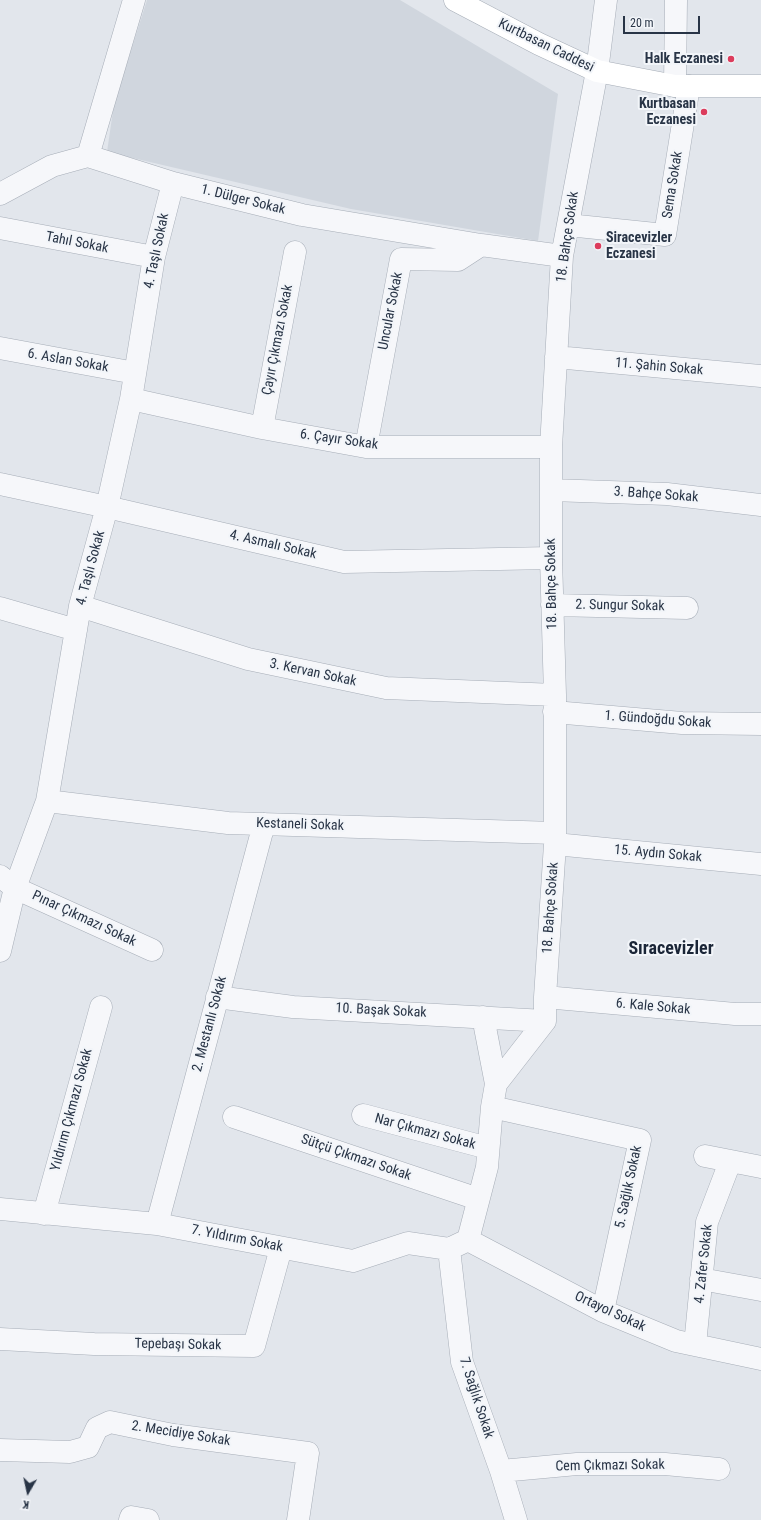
<!DOCTYPE html>
<meta charset="utf-8">
<style>
body{margin:0}
#map{position:relative;width:761px;height:1520px;overflow:hidden;background:#e2e6ec;font-family:"Roboto Condensed",sans-serif}
canvas{display:block}
.north{position:absolute;left:8px;top:1472px;width:40px;height:40px;-webkit-text-stroke:3px #f2f5f9;paint-order:stroke;rotate:189deg;font-size:11px;font-weight:700;line-height:16px;text-align:center;color:#283446}
.north::after{content:'';display:block;margin:auto;width:14px;height:18px;background:#283446;clip-path:polygon(50% 0,100% 100%,50% 72%,0 100%)}
.scale{position:absolute;left:623px;top:16px;width:77px;height:18px;box-sizing:border-box;border:2px solid #283446;border-top:0;padding-left:5px;font-size:12px;line-height:14px;white-space:nowrap;color:#283446;-webkit-text-stroke:3px #f2f5f9;paint-order:stroke}
</style>
<div id="map">
<canvas width="761" height="1520"></canvas>
<div class="north">K</div>
<div class="scale">20 m</div>
</div>
<script>
const context = document.querySelector('canvas').getContext('2d');
context.lineJoin = 'round';
function fillPath(path, color) { context.fillStyle = color; context.fill(path, 'evenodd'); }
function trace(path, color, width, dash) { context.strokeStyle = color; context.lineWidth = width; context.lineCap = dash ? 'butt' : 'round'; context.setLineDash(dash || []); context.stroke(path); }
function drawText(font, color, halo, rows, align = 'center') {
  context.font = font + ' "Roboto Condensed",sans-serif'; context.lineWidth = 4; context.setLineDash([]); context.textBaseline = 'middle'; context.strokeStyle = halo; context.fillStyle = color; for (const [text, x, y, turn = 0] of rows) {
    context.save(); context.translate(x, y); context.rotate((+turn || 0) * Math.PI / 180); context.textAlign = isNaN(turn) ? turn : align; if (halo) context.strokeText(text, 0, 0); context.fillText(text, 0, 0); context.restore();
  }
}
const built = new Path2D(`
 M147,0H400L558,94L538,241L351,209L107,152L114,104Z`);
const minor = new Path2D(`
 M134,0L88,156L173,183L302,215L481,245L562,256
 M675,86L676,0
 M0,194L52,166L88,156
 M568,225L665,235L689,86
 M0,228L154,257
 M0,348L135,373
 M556,357L761,376
 M131,399L262,428L366,447H551
 M262,428L295,252
 M366,447L401,259L458,260L481,245
 M0,484L107,507L344,562L551,558
 M551,490L667,494L761,505
 M552,605L687,608
 M80,606L248,659L386,688L555,695
 M0,608L76,630
 M554,712L682,723L761,724
 M47,801L228,823L555,833
 M555,844L761,864
 M0,876L15,888L152,950
 M0,951L15,888L47,801L80,606L107,507L131,399L154,257L173,183
 M217,997L293,1007L545,1021
 M545,997L735,1014H761
 M483,1017L496,1084
 M492,1107L640,1140L603,1311
 M363,1115L488,1148
 M234,1117L478,1199
 M705,1156L761,1167
 M0,1209L157,1224L353,1261L408,1243L449,1249L468,1240
 M44,1214L101,1007
 M157,1224L264,824
 M468,1240L487,1167L492,1107L496,1084L545,1021V997L555,844V695L551,558V447L562,256L597,71L606,0
 M468,1240L603,1311L676,1341L761,1359
 M449,1249L462,1362L501,1471L516,1520
 M701,1279L761,1290
 M0,1339L94,1344L254,1346L281,1248
 M695,1345L707,1222L730,1162
 M0,1450L70,1452L88,1447L97,1428L110,1422L173,1435L308,1453L298,1520
 M501,1471L577,1464H665L719,1469
 M130,1520L131,1517L148,1520`);
const secondary = new Path2D(`
 M455,0L539,44L597,71L675,86H761`);
const markers = [
 [731,59,4,"#dc3c5c"],
 [704,112,4,"#dc3c5c"],
 [598,246,4,"#dc3c5c"]
];
const streetNames = [
 ["Kurtbasan Caddesi",546,46,26],
 ["Sema Sokak",673,185,-81],
 ["1. Dülger Sokak",243,200,14],
 ["18. Bahçe Sokak",568,237,-82],
 ["Tahıl Sokak",77,243,11],
 ["4. Taşlı Sokak",157,251,-78],
 ["Uncular Sokak",391,311,-79],
 ["Çayır Çıkmazı Sokak",278,340,-79],
 ["6. Aslan Sokak",68,361,10],
 ["11. Şahin Sokak",659,367,5],
 ["6. Çayır Sokak",339,440,8],
 ["3. Bahçe Sokak",656,495,4],
 ["4. Asmalı Sokak",273,545,13],
 ["4. Taşlı Sokak",91,568,-75],
 ["18. Bahçe Sokak",552,584,-91],
 ["2. Sungur Sokak",620,606,1],
 ["3. Kervan Sokak",313,673,12],
 ["1. Gündoğdu Sokak",658,720,4],
 ["Kestaneli Sokak",300,825,2],
 ["15. Aydın Sokak",658,854,5],
 ["18. Bahçe Sokak",551,908,-86],
 ["Pınar Çıkmazı Sokak",84,919,25],
 ["6. Kale Sokak",653,1007,5],
 ["10. Başak Sokak",381,1011,3],
 ["2. Mestanlı Sokak",210,1024,-75],
 ["Yıldırım Çıkmazı Sokak",72,1110,-75],
 ["Nar Çıkmazı Sokak",425,1132,15],
 ["Sütçü Çıkmazı Sokak",356,1158,19],
 ["5. Sağlık Sokak",629,1187,-78],
 ["7. Yıldırım Sokak",237,1239,11],
 ["4. Zafer Sokak",704,1264,-84],
 ["Ortayol Sokak",610,1312,25],
 ["Tepebaşı Sokak",178,1345,1],
 ["7. Sağlık Sokak",476,1398,72],
 ["2. Mecidiye Sokak",181,1434,9],
 ["Cem Çıkmazı Sokak",610,1466,-1]
];
const poiNames = [
 ["Halk Eczanesi",723,59],
 ["Kurtbasan",696,104],
 ["Eczanesi",696,120],
 ["Siracevizler",606,238,"left"],
 ["Eczanesi",606,254,"left"]
];
const districtNames = [
 ["Sıracevizler",671,949]
];
fillPath(built, '#d0d6de');
trace(minor, '#a6adb7', 23);
trace(secondary, '#a6adb7', 23);
trace(minor, '#f6f7fa', 22);
trace(secondary, '#fff', 22);
for (const [x, y, r, color] of markers) { const dot = new Path2D(); dot.arc(x, y, r, 0, 2 * Math.PI); context.fillStyle = color; context.fill(dot); trace(dot, '#f2f5f9', 1.5); }
drawText('14px', '#283446', '#f2f5f9', streetNames);
drawText('bold 14px', '#283446', '#f2f5f9', poiNames, 'right');
drawText('bold 18px', '#1a2537', '#f2f5f9', districtNames);
</script>
